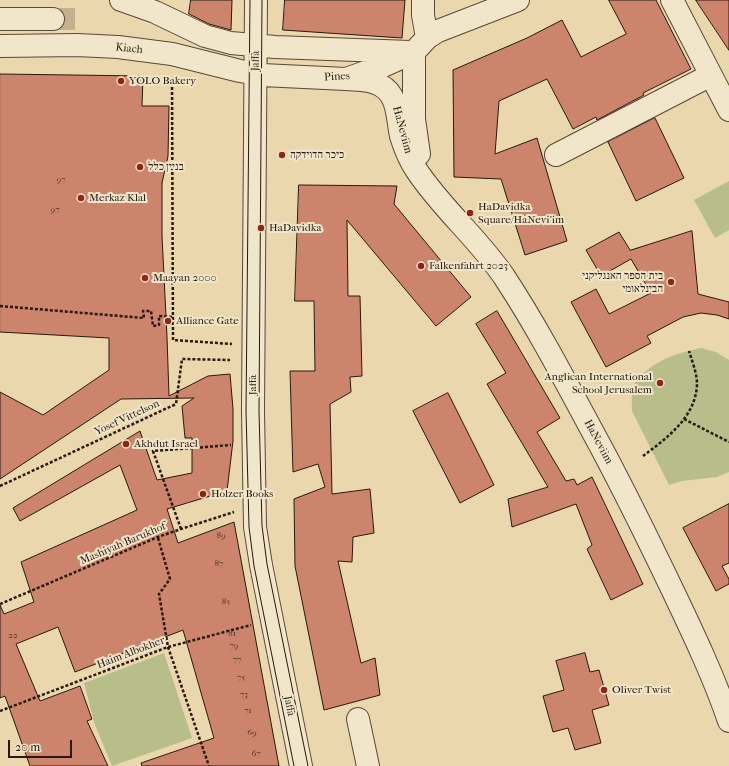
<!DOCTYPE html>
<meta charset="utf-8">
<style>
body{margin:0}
#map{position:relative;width:729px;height:766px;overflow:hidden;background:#ead7ae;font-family:"IM FELL French Canon",serif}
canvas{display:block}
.scale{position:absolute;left:8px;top:740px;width:64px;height:18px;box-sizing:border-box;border:2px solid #27190e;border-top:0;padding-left:5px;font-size:12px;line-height:14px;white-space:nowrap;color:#27190e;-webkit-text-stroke:3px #f1e5ca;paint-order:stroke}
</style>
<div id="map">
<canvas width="729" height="766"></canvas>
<div class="scale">20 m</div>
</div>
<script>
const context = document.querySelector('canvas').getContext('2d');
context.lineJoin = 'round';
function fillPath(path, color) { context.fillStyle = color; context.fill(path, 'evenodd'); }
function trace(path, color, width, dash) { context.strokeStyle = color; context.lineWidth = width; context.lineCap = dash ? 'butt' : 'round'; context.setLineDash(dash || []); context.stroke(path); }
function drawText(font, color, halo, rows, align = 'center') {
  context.font = font + ' "IM FELL French Canon","Frank Ruhl Libre",serif'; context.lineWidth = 4; context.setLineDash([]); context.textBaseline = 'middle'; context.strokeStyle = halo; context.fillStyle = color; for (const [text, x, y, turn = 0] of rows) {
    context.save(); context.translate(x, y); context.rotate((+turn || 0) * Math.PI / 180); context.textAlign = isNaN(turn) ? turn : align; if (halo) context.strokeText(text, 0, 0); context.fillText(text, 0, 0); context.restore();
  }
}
const green = new Path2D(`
 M729,181V230L715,238L694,200Z
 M701,348L716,352L729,360V472L717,477L682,481L669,485L632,411C632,401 631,390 636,381C638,377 642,374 645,372C662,357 680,353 701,348Z
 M164,653L192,738L112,766L95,725L84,683Z`);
const building = new Path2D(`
 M191,0H232L231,30L209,24L189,14Z
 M285,0H405L402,38L283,30Z
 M609,0H656L691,69L643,93L644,95L597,120L596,117L573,129L547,79L499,101L495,154L537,138L567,241L525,255L501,179L454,177L453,70L527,38L562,20L581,57L626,34Z
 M696,0H729V50Z
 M0,74L143,76L142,106H169L168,156L162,183V236L167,337L169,396L208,376L230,374L233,409V441L227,491L167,509L178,543L234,522L279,766H142L141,763L214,738L183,630L75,672L58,627L16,644L40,701L80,686L92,719L87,721L108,766H30L5,696L0,698V605L4,614L34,602L21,562L137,510L120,465L20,521L13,508L140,431L157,480L192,473V438H185L182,406L194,398L121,399L0,479V392L43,415L109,370V338L0,332Z
 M655,118L684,178L636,201L608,142Z
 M299,185L397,186L394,204L471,297L436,326L347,220L348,296H360L362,376L350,377L351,392L330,404L332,494L370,489L374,533L353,537L352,562L338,561L361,663L375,658L380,695L324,710L295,566L294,499L325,487L318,464L293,472L290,371H315L314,301H295Z
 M692,231L698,294L729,302V319L717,315L701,313L683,317L647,336L651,343L606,367L571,302L596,289L609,314L651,293L631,259L601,276L586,250L619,232L630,250Z
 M497,311L560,418L537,432L566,481L574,479L577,485L592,477L643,584L611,600L587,549L592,545L576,504L512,527L508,499L548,487L487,384L506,373L476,324Z
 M448,393L494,485L460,503L413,411Z
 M729,504V563L722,566L729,579V584L716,591L683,528Z
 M585,653L590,672L599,670L609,705L592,710L601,743L575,750L568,728L553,732L543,696L564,690L556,661Z`);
const minorTunnel = new Path2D(`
 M53,19H76`);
const path = new Path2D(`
 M172,77L173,340L232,344
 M0,306L144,318L143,311H151L153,326L159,325V316L173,317
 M684,419L729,442
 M643,456C667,438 696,417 697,384C697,373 692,361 689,351
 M0,486L176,404L182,359L230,360
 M181,529L153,451L231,445
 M158,538L170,579L159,594L168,647L209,766
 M0,604L158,537L181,529L234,512
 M0,711L168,647L251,625`);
const minor = new Path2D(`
 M121,0L155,12L205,36L231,43L275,47L410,52
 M256,0L253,411L255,527L261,565L301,766
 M423,0V15L427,38
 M672,0L729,110
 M0,19H53
 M0,46L77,45L118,47L172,54L240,71L262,75L346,79L383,66L414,52L427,38L438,31L518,0
 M414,52V119L419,154
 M346,79C357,80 370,79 380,85C399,95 397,118 401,136C405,149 410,161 417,171C443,210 479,239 505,278C541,333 571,392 602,449C627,496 650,543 673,591C693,633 714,677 729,721
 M556,155L711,75
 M358,719L368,766`);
const tram = new Path2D(`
 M250,0L246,411L249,527L254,566L294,766
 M262,0L259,411L262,526L267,564L308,766`);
const markers = [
 [121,81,4,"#8f2418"],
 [282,155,4,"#8f2418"],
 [140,167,4,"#8f2418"],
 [81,198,4,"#8f2418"],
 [470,213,4,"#8f2418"],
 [261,228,4,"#8f2418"],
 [421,266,4,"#8f2418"],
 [145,278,4,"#8f2418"],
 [671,282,4,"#8f2418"],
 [168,321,4,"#8f2418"],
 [660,383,4,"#8f2418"],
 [126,444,4,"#8f2418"],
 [203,494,4,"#8f2418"],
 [604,690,4,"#8f2418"]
];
const numberNames = [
 ["97",61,180],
 ["97",55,210],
 ["89",221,536],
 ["87",219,564],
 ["85",226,602],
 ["81",232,634],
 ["22",13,636],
 ["79",234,646],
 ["77",237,660],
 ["75",241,678],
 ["73",244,695],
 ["71",248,711],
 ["69",252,733],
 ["67",256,754]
];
const streetNames = [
 ["Kiach",129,49,6],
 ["Jaffa",256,61,-89],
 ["Pines",337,77,-3],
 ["HaNeviim",402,130,75],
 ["Jaffa",253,385,-90],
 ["Yosef Vittelson",127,418,-25],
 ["HaNeviim",598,442,62],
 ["Mashiyah Barukhof",123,544,-23],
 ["Haim Albokher",131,653,-21],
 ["Jaffa",289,706,79]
];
const poiNames = [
 ["YOLO Bakery",129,81],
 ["כיכר הדוידקה",290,155],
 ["בניין כלל",148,167],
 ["Merkaz Klal",89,198],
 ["HaDavidka",478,207],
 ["Square/HaNevi'im",478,220],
 ["HaDavidka",269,228],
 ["Falkenfahrt 2023",429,266],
 ["בית הספר האנגליקני",663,276,"right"],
 ["הבינלאומי",663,289,"right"],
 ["Maayan 2000",153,278],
 ["Alliance Gate",176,321],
 ["Anglican International",652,377,"right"],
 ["School Jerusalem",652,390,"right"],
 ["Akhdut Israel",134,444],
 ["Holzer Books",211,494],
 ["Oliver Twist",612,690]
];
fillPath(green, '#b7be8a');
fillPath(building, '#cd846c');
trace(building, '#27190e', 1);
trace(minorTunnel, '#c3b18e', 22, [22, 11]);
trace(minor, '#584836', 24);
trace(path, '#27190e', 2.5, [3, 2]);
trace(minor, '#f1e5ca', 22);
trace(tram, '#27190e', 1);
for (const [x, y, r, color] of markers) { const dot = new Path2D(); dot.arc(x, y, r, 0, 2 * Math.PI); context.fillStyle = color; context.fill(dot); trace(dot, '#f1e5ca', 1.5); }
drawText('9px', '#503426', null, numberNames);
drawText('11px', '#27190e', '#f1e5ca', streetNames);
drawText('11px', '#27190e', '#f1e5ca', poiNames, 'left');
</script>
